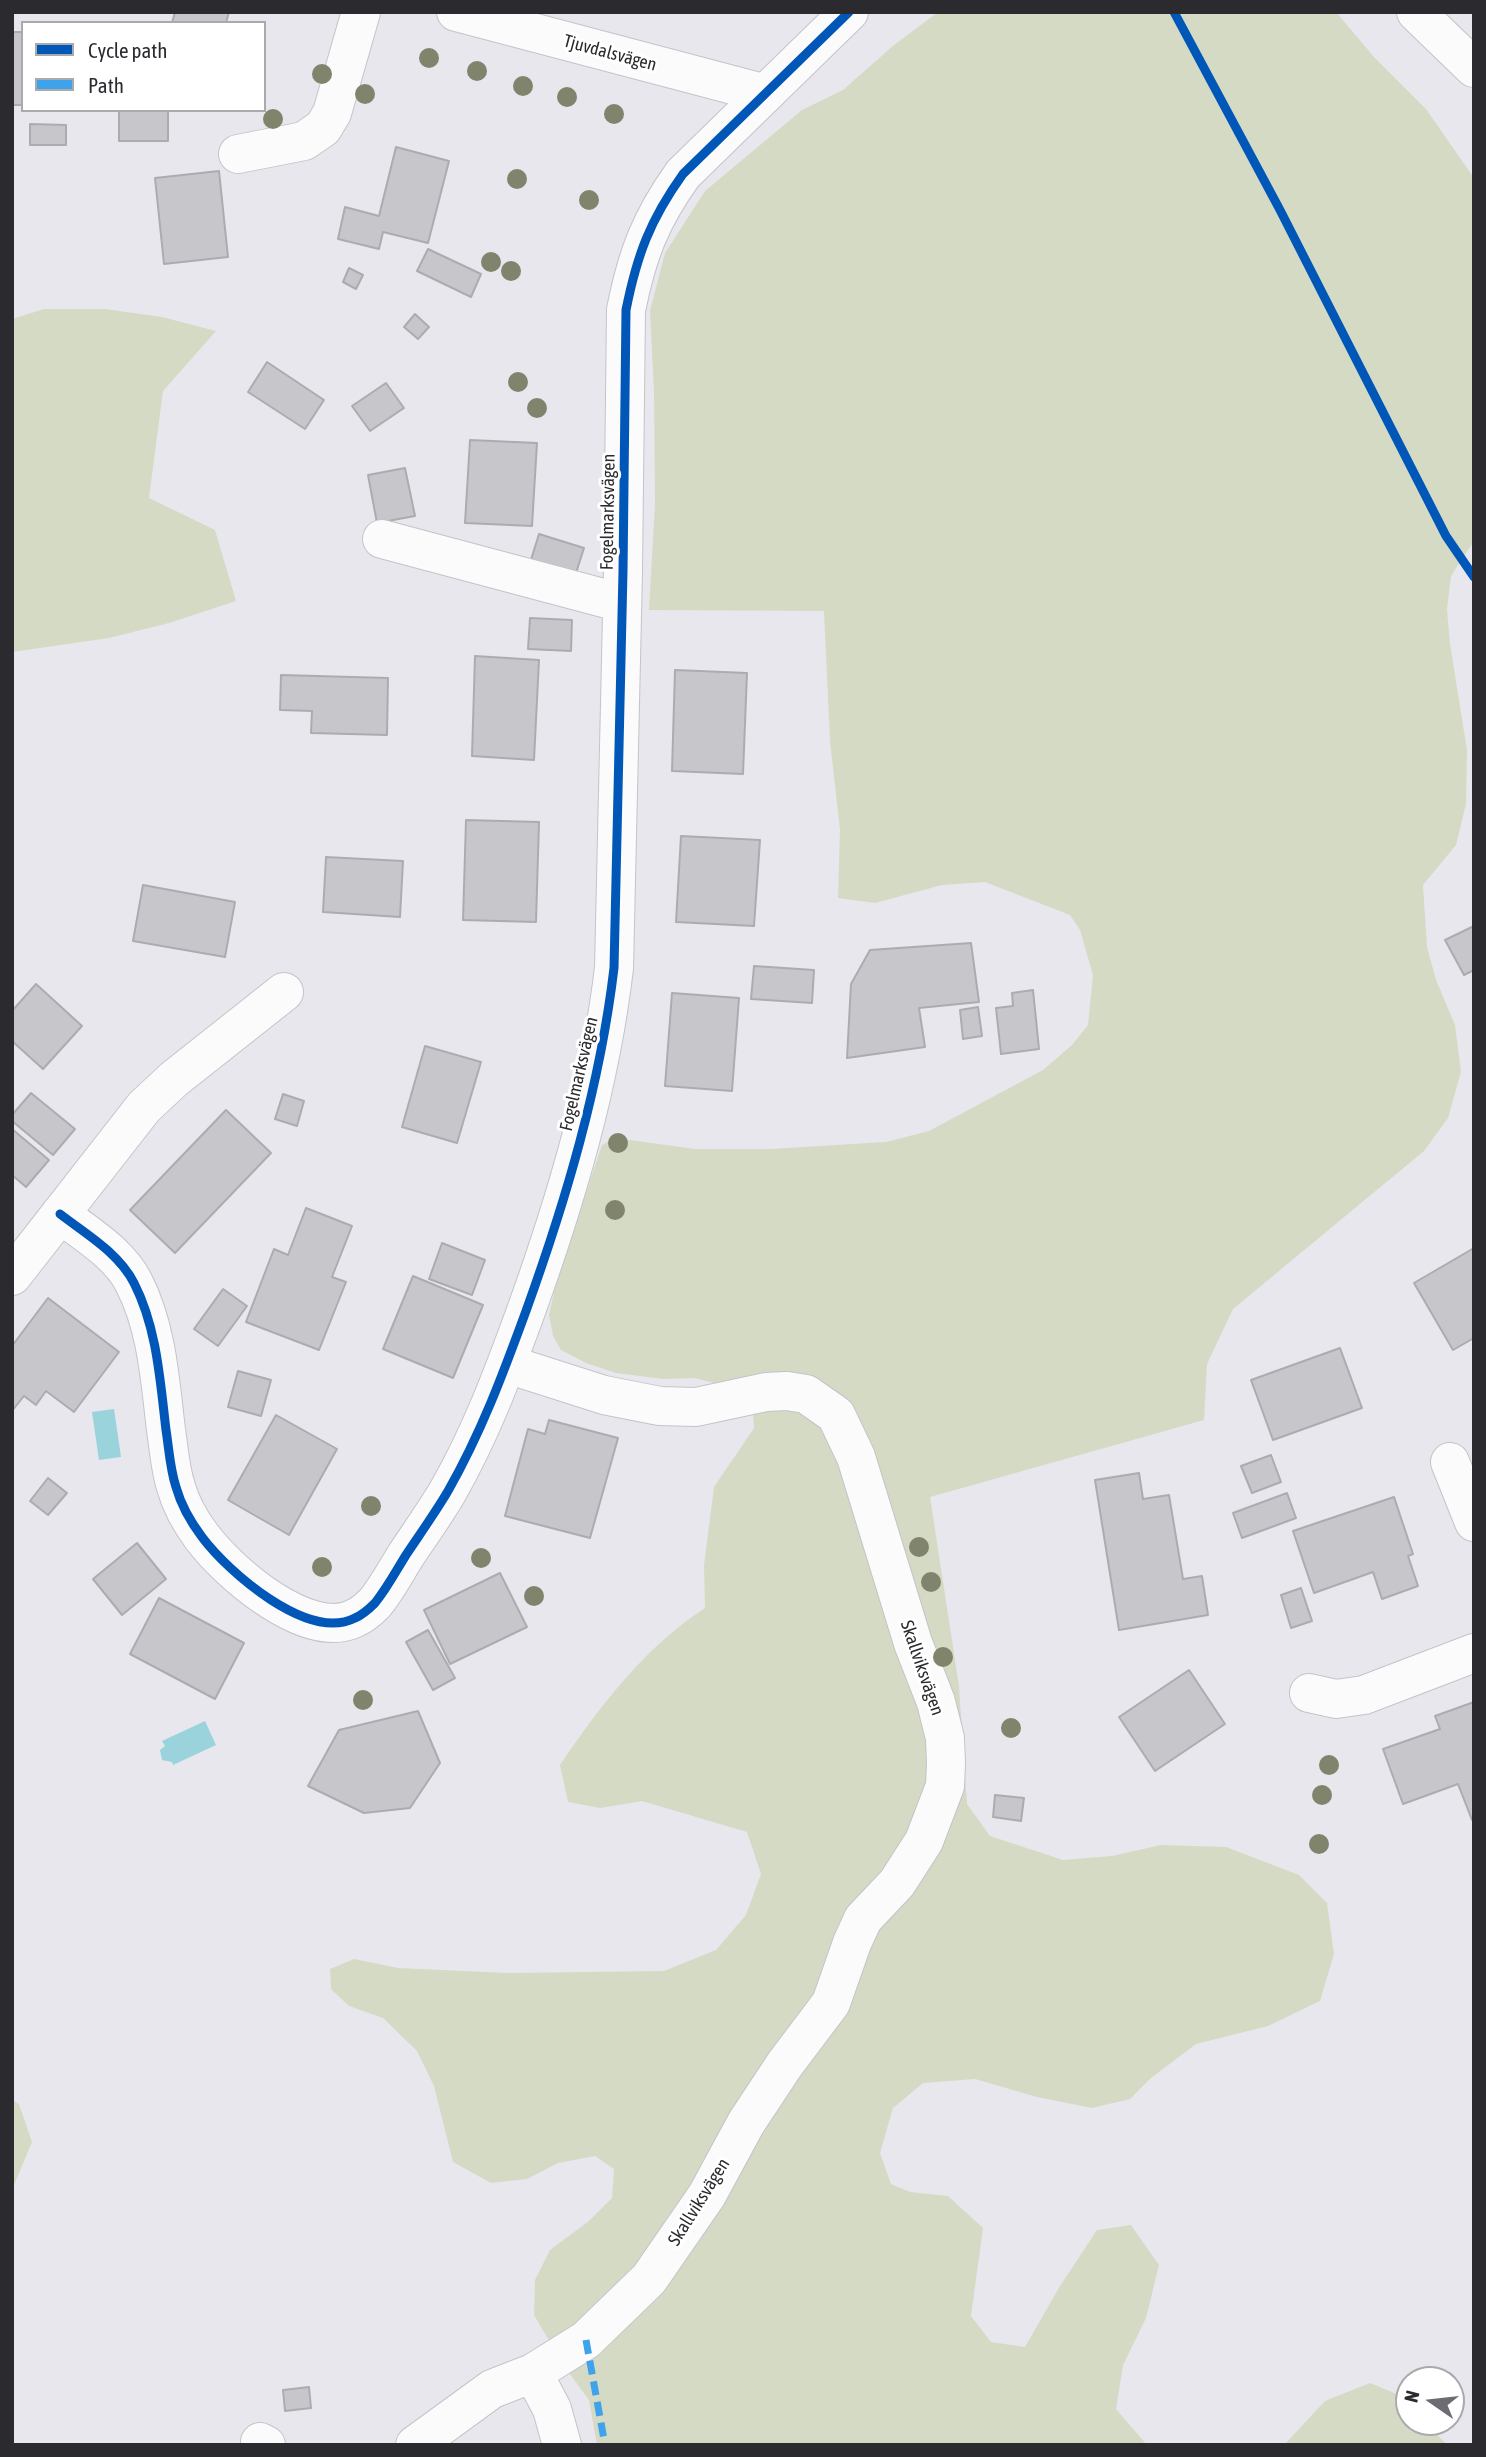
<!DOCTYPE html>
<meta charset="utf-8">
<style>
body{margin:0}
#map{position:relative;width:1486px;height:2457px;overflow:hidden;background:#e8e7ee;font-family:"Asap Condensed",sans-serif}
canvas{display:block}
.frame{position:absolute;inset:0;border:14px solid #2b2a2f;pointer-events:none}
.legend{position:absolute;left:21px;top:21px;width:245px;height:91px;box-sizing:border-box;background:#fff;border:2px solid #aaaaac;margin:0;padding:9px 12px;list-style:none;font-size:21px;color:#2b2a2f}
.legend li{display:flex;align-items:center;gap:14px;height:35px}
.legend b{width:35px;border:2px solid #aaaaac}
.north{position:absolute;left:1395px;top:2366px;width:70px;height:70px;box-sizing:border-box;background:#fff;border:2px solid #aaaaac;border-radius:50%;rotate:284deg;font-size:19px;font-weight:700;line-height:28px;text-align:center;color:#2b2a2f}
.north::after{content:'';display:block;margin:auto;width:24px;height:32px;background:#6d6c72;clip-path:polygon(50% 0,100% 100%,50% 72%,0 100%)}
</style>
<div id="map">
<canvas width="1486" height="2457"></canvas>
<div class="frame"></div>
<ul class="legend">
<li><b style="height:9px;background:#0057b8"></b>Cycle path</li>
<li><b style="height:9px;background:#3ea3eb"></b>Path</li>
</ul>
<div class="north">N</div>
</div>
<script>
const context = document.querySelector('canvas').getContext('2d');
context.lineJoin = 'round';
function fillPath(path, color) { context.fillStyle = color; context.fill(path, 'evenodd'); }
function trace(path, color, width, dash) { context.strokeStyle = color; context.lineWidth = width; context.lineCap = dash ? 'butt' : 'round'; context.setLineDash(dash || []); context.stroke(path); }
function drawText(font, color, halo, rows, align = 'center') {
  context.font = font + ' "Asap Condensed",sans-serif'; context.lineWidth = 6; context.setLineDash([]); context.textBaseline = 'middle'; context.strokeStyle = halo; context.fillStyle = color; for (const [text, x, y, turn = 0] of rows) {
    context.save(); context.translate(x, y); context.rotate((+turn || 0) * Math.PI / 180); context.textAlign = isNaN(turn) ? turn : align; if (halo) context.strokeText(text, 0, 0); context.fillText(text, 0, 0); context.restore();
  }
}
const green = new Path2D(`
 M938,12H1336L1374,57L1426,109L1474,178V541L1451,576L1447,609L1450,644L1467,750L1466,804L1456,845L1423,885L1427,947L1436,980L1455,1025L1461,1072L1448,1118L1424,1151L1233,1309L1207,1364L1204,1420L930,1497L959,1686L967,1804L990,1836L1063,1860L1112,1856L1161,1845L1226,1847L1299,1875L1327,1903L1334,1954L1320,2001L1268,2026L1196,2044L1151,2078L1130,2099L1092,2108L1037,2097L975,2079L923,2083L893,2108L880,2153L891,2184L910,2192L948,2196L983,2228L971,2316L991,2342L1025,2347L1060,2286L1097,2230L1131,2225L1159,2265L1146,2318L1123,2365L1116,2409L1147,2445H597L589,2400L564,2366L534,2315L535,2280L550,2250L589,2221L612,2198L614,2169L595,2156L558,2163L527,2179L491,2183L453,2162L434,2086L417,2051L383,2018L349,2006L331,1989L330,1969L354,1959L398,1968L508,1973L664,1971L716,1950L746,1915L761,1874L747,1832L642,1801L600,1808L568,1802L560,1765C600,1706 645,1647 705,1608L704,1565L714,1487L754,1428L753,1412L729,1387L695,1378L663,1379L616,1373L586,1363L561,1350L553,1336L549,1315L557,1279L602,1145L615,1138L695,1149H771L886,1142L929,1131L1043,1070L1072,1045L1088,1025L1093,975L1080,930L1070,915L985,882L942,885L875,903L838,898L840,830L830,741L824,611L649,610L655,504L654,391L650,311L665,253L705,191L802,110L843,90L894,45Z
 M44,309H105L162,317L216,331L163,391L149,498L215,530L236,601L169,623L109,638L12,652V319Z
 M12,2100L19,2104L32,2142L12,2190Z
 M1370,2383L1399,2395L1409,2405V2422H1425L1447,2445H1284L1325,2401Z`);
const water = new Path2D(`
 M114,1409L121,1457L99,1460L92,1412Z
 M205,1721L216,1745L173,1765L172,1762L162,1760L160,1750L165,1746L162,1741Z`);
const building = new Path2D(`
 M175,12H229L226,23H172Z
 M12,32H23V105H12Z
 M119,110H168V141H119Z
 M30,124L66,125V145H30Z
 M396,147L449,161L428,243L383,232L379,249L338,239L345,207L379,216Z
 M219,171L228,257L164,264L155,178Z
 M428,249L481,274L471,297L417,271Z
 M349,268L363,275L356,289L343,282Z
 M415,314L429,327L418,339L404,327Z
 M267,362L324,400L305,429L248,392Z
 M386,383L404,408L370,431L352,406Z
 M470,440L537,443L532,526L465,523Z
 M405,468L415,516L377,523L368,475Z
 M539,534L584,548L575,576L530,563Z
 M530,618L572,620L571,651L528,649Z
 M475,656L539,660L534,760L472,756Z
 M675,670L747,673L743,774L672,771Z
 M281,675L388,678L387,735L311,733L312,711L280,710Z
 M466,820L539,822L536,922L463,920Z
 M681,836L760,840L754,926L676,922Z
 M326,857L403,861L400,917L323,912Z
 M143,885L235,902L225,957L133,941Z
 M1474,926V970L1464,975L1445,940Z
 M971,943L979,1002L919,1008L925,1047L847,1058L851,984L870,950Z
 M754,966L814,970L812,1003L751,999Z
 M36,984L82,1026L43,1069L12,1041V1011Z
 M1033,990L1039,1049L1001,1054L996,1008L1013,1006L1012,993Z
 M672,993L739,998L732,1091L665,1086Z
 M978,1007L982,1036L963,1039L960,1010Z
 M425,1046L481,1062L457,1143L402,1127Z
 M31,1093L75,1129L53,1155L12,1121V1115Z
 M283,1094L304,1101L297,1126L275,1119Z
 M226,1110L271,1153L175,1253L130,1210Z
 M12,1129L49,1160L26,1187L12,1175Z
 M306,1208L352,1226L332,1277L346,1282L319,1350L246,1322L274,1249L288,1255Z
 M442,1243L485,1260L472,1295L429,1279Z
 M1474,1248V1338L1453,1350L1414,1283Z
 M413,1276L483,1305L453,1378L383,1349Z
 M223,1289L247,1306L218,1346L194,1329Z
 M48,1298L119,1352L74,1412L46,1391L36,1405L24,1396L12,1411V1346Z
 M1340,1348L1362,1408L1273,1440L1251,1380Z
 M238,1371L271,1380L261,1416L228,1407Z
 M276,1415L337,1449L289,1535L228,1500Z
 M549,1420L618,1438L590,1538L505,1516L528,1429L545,1434Z
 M1271,1455L1281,1482L1252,1493L1241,1466Z
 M1139,1473L1143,1499L1169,1495L1183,1579L1202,1576L1208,1615L1119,1630L1095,1480Z
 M48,1478L67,1493L48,1515L30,1501Z
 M1287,1493L1296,1518L1242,1538L1233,1513Z
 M1394,1497L1413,1554L1408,1556L1418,1586L1382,1599L1373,1572L1314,1593L1293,1531Z
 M137,1543L166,1579L122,1615L93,1579Z
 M500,1573L527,1627L450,1664L424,1610Z
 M1301,1588L1312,1621L1291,1628L1281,1595Z
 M159,1598L244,1643L215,1699L130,1654Z
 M428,1630L455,1678L433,1690L406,1642Z
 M1189,1670L1225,1724L1155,1771L1119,1717Z
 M1474,1702V1820H1472L1458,1784L1403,1804L1383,1749L1440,1729L1435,1716Z
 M418,1711L440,1763L410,1808L364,1813L308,1786L339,1730Z
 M995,1795L1024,1798L1021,1821L993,1817Z
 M309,2387L311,2408L285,2411L283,2390Z`);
const minor = new Path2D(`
 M456,12L763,93
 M1416,12L1474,68
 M238,154L304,141L323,128L332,113L361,12
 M382,539L622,603
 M60,1214C86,1234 119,1253 134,1283C157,1328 160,1380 166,1430C169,1449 170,1469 176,1487C181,1505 190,1521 202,1537C228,1572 308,1642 355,1618C362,1615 370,1608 375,1603C387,1588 396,1571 406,1555C420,1534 435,1513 448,1491C481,1433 503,1374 526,1311C566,1200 600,1086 614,968L623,571L626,310C637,255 650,220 683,174L849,12
 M12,1276L144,1107L174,1079L284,992
 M1450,1462L1474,1522
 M1309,1693L1336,1699L1364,1695L1474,1653
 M533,2373L552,2409L562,2445
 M260,2442L266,2445
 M415,2445L492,2389L533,2373L586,2340L649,2279L707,2195L746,2123L785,2064L831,2003L852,1943L863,1919L897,1883L924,1841L945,1786L946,1764L945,1738L936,1702L913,1643L856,1457L836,1415L806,1394L787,1391L766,1392L696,1407L660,1406L604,1395L507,1364`);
const quiet = new Path2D(`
 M586,2340L605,2445`);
const cycleway = new Path2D(`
 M1174,12L1280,210L1446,536L1474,577
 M60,1214C86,1234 119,1253 134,1283C157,1328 160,1380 166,1430C169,1449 170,1469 176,1487C181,1505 190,1521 202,1537C228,1572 308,1642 355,1618C362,1615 370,1608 375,1603C387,1588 396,1571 406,1555C420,1534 435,1513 448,1491C481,1433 503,1374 526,1311C566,1200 600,1086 614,968L623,571L626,310C637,255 650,220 683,174L849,12`);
const trees = [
 [429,58],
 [477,71],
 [322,74],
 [523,86],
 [365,94],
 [567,97],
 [614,114],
 [273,119],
 [517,179],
 [589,200],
 [491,262],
 [511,271],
 [518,382],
 [537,408],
 [618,1143],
 [615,1210],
 [371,1506],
 [919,1547],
 [481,1558],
 [322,1567],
 [931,1582],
 [534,1596],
 [943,1657],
 [363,1700],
 [1011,1728],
 [1329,1765],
 [1322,1795],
 [1319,1844]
];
const streetNames = [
 ["Tjuvdalsvägen",610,53,15],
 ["Fogelmarksvägen",608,512,-89],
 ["Fogelmarksvägen",579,1074,-77],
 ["Skallviksvägen",922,1668,71],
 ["Skallviksvägen",699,2202,-58]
];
fillPath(green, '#d5dac4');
fillPath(water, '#9ad3db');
fillPath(building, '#c7c6cb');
trace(building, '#acacb0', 2);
trace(minor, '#c4c3c8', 40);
trace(minor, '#fcfbfc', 38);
trace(quiet, '#3ea3eb', 7, [14, 7]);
trace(cycleway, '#0057b8', 9);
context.fillStyle = '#81846d';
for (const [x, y] of trees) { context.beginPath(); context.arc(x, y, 10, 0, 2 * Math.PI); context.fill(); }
drawText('18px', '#2b2a2f', '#fff', streetNames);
</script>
